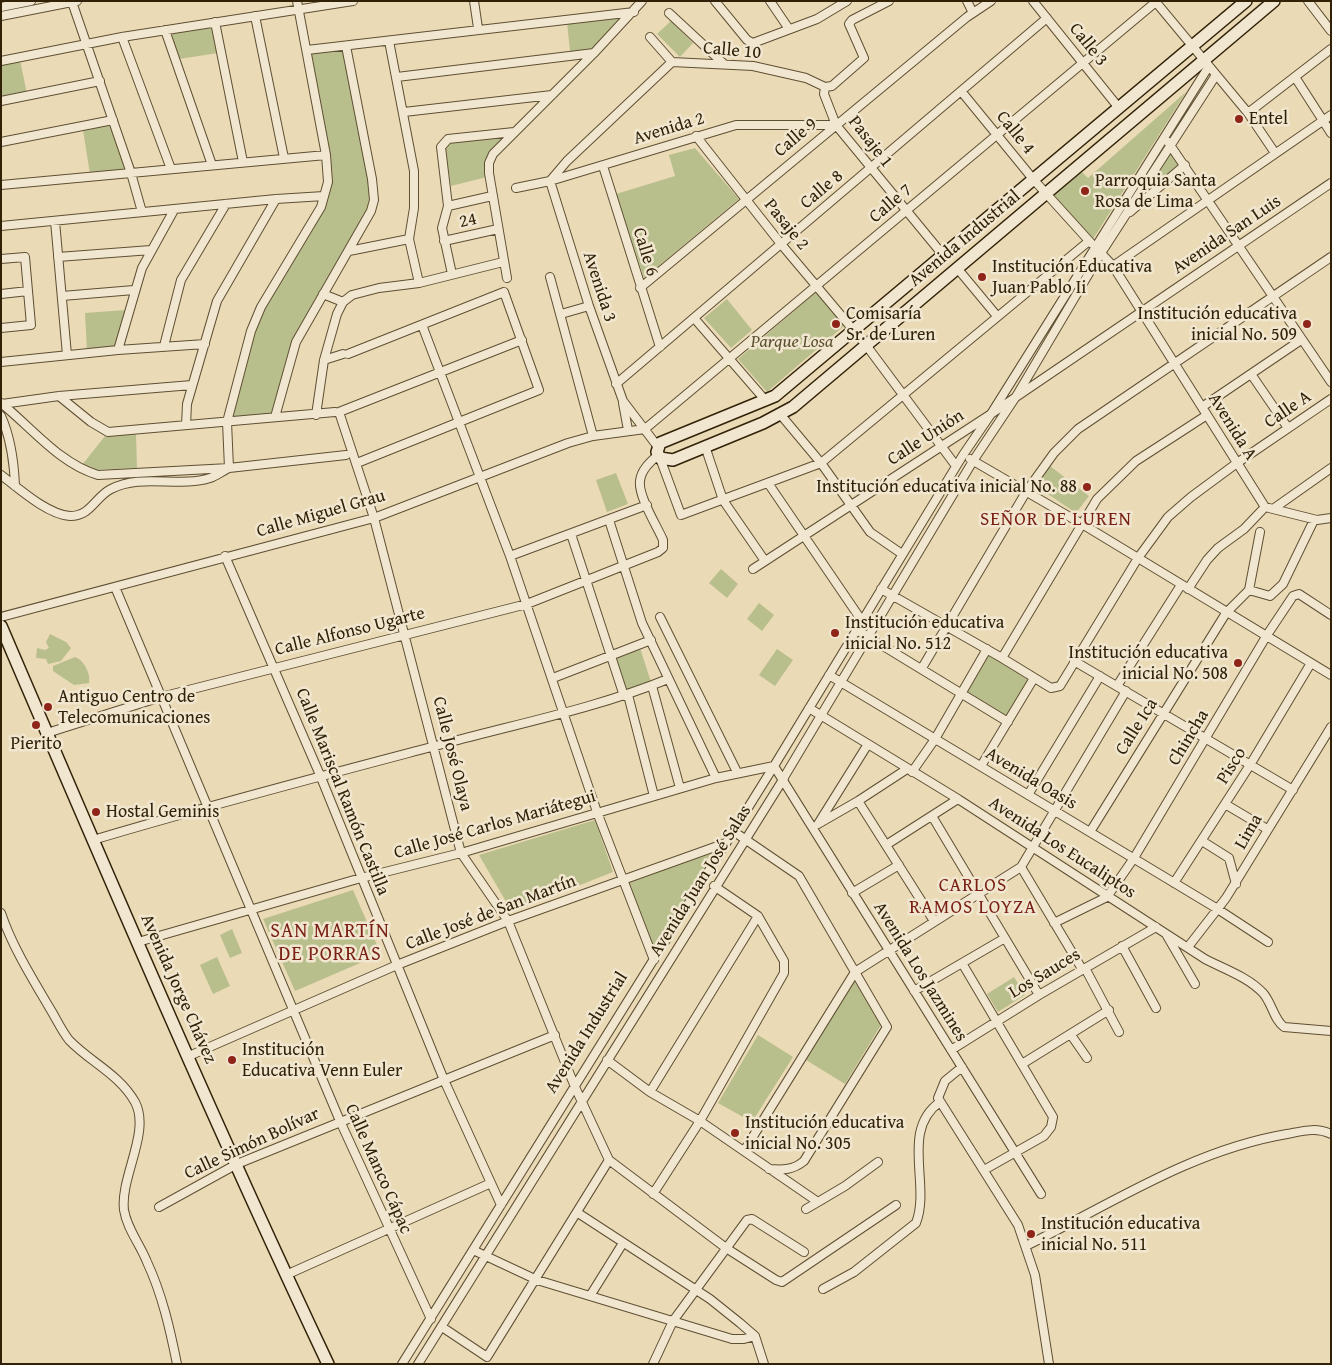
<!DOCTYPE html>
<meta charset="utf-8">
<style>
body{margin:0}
#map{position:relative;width:1332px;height:1365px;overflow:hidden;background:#eadab6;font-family:"Gentium Book Plus",serif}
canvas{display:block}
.frame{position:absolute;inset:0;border:2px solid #312107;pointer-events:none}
</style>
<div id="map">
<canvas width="1332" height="1365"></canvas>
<div class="frame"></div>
</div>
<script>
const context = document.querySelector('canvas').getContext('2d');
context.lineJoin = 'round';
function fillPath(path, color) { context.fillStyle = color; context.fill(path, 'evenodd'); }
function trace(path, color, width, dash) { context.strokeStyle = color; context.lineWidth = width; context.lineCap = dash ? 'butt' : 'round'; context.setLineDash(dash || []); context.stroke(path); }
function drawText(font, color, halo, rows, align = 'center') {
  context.font = font + ' "Gentium Book Plus",serif'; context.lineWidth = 5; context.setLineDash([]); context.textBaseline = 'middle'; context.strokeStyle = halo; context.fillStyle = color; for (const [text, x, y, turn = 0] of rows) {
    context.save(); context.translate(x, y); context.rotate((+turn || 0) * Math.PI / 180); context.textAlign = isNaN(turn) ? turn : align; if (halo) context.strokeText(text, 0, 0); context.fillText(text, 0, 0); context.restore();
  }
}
const green = new Path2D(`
 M615,15L621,19L595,49L570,51L567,22Z
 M671,21L693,43L680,57L657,34Z
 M210,25L213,27L218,53L179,59L170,33L174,30Z
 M340,49L346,57L369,186V200L366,216L296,334L273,414L235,418L232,412L257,323L278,284L324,209L330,191V161L310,57L315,51Z
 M20,60L27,94L1,98V63Z
 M1186,92L1093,239L1054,195L1082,172L1088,178Z
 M109,124L126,166L123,170L90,174L83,130Z
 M503,136V141L486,159L487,177L451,186L445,146L447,143Z
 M695,148L739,199L644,278L616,194L675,176L669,155Z
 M1171,149L1182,163L1132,208Z
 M816,292L845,325L767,392L738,359Z
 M727,299L752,330L731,348L704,318Z
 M126,310L116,346L113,349L87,351L85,313Z
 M136,434L137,468L95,470L82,465L105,436Z
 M1050,466L1089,496L1076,513L1036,486Z
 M616,473L628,504L607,512L596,480Z
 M721,569L738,584L727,598L709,583Z
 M759,603L774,615L762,631L747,619Z
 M50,634L66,642L71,648L61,661L48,664L46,659L36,658L37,648L45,650L49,648L46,642Z
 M640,648L651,682L625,692L614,657Z
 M777,649L793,660L775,686L759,675Z
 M987,654L1030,681L1007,717L964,691Z
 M75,657C84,660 91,674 89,683L74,685L53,671V666Z
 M595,820L613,872L512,912L479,855Z
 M713,853L653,952L627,882Z
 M353,890L381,954L295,991L263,919Z
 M232,929L242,953L230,958L220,935Z
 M217,957L230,986L213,994L200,965Z
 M1014,977L1025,995L998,1012L987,994Z
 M854,980L881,1025L845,1084L806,1060Z
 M758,1035L793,1057L752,1122L718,1103Z`);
const street = new Path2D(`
 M474,1L478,28
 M715,1L747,40L753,43L817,19L847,1
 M770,1L789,29
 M967,1L973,13
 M1033,1L1119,108
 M1155,1L1248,113L1275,153
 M1308,1L1331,31
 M72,2L131,173L142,212
 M1,7L31,1
 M669,13L724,64
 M1,16L77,1
 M255,16L284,158
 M215,22L243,162
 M165,30L212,165
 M122,37L171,169
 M650,37L672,62
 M389,41L414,171V208L409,239L419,283
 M307,50L634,12
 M1,61L122,37L353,1
 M397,77L594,53
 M1295,77L1331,133
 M825,87L824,94L836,125L943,255
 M961,91L1033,179L1091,243
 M1,101L100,81
 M404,112L552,95
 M1248,113L1331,49
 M696,136L781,244L866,345L956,466
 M1,142L113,120
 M1168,142L1331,382
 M603,166L660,347
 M1,185L326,155
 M516,188L550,181L736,125H836
 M448,206L492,196
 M1130,212L1185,165
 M55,221L67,355
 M1,226L276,199L324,196
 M444,241L498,229
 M349,251L409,239
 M1099,251L1113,266L1265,507
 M58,257L151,250
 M1,259L25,257L31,325L1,328
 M1113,266L1331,115
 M957,268L997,316
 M452,274L442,228L448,206L441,147L448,139L514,132
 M550,277L593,436
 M507,278L489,173V163L493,154L594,53L642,1
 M640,288L967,17L991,1
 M1,294L28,291
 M323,294L343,302
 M62,296L134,290
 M561,314L589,306
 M694,318L766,401
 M422,325L510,556L597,812L654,960
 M522,340L339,412L374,518L461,853L508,921L575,1087L609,1160L726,1248L776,1280L782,1282L896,1205
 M164,346L181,280L226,204
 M118,350L142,268L174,210
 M348,354L504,292L539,390L357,463
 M324,360L343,354
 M1,362L118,350L205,344
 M1251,374L1288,428
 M616,384L1047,18
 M59,396L91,422L108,432L335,412
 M1,403C32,428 60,464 98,475L229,468L346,455
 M623,403L628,430
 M2,404L59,396L192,385
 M1202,407L1301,340
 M780,414L821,463L870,532L902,554
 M316,415L324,360L337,314L343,302L352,295L379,288L419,283L503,262
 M1,416C11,438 14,462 15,486
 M275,417L296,342L371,211L374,200L372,179L346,46
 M186,425L187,404L217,301L276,199
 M645,429L1157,1
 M705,446L723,500L765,561
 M658,447L623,401L589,306L550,181L567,161L672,62L753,66L806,78L825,87L832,86L864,58L849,24L852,20L889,1
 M660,458L681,515L821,463L1089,241
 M970,459L1082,524L1331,675
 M229,468L227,422L251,331L261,307L321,207L328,182L326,155L297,1
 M1,475C18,488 48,515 70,516C91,516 95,497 111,489C141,473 179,488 210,478C216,476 221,472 227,469
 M768,483L862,621
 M1269,508L1317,520L1331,518
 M1273,509L1331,468
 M609,520L642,623L716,778
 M1260,532L1249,590L1270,596L1283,584L1314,520
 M571,534L624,696
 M225,556L320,775L444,1080L501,1205
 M510,556L647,505
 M753,569L991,414L1331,183
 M115,587L340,1121L431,1319
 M881,589L1002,658L1051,688L1060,686L1138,558L1168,517L1191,497L1237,463L1331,399
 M1188,589L1207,560L1218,548L1244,529L1265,507
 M1,617L374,518L568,443L593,436L645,429
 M660,617L737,772
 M857,630L1008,722
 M1002,658L1097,499L1136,461L1207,415
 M1074,661L1293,790
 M922,668L1026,492L1054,453L1078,429L1331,257
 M829,675L1216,908L1268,942
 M553,678L651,640
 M652,686L680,788
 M1117,686L1181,585
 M628,695L654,796
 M809,708L958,799L1205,959C1224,969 1248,977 1263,993C1272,1003 1274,1020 1284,1027L1331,1031
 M47,733L161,697L527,604L658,552L663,548V540C657,526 638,496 640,481C641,470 650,462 658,455
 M774,766L1041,1194
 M981,766L1034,678
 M912,772L935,739L987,649
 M783,779L973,461L1017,395L1101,253L1216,75
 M1028,795L1100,676
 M858,801L934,921
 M1225,804L1267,829
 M932,816L1039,995
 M818,824L858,801L907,769
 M818,824L868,744
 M733,831L799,876L855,972L744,1151
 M1090,832L1226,613L1249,590
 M93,840C213,804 333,773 454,741C526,722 599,707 668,679
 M1202,841L1229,858L1236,884
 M886,845L958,799
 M1021,867L1082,969
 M1174,883L1250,765L1311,663
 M852,893L899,865
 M1,913C12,946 32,978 49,1007C56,1018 61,1030 69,1040C90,1062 119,1074 135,1102C151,1132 120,1177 124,1210C127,1229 140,1244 147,1262C162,1294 170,1329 177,1364
 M1054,923L1107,897L1134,858L1267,635L1293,596L1299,594L1331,615
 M1166,934L1195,984
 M138,942L361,878L461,853L716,778L774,766
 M1122,946L1156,1008
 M1188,947L1226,898L1331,727
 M962,963L1053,1117L1051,1127L1044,1136L984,1170
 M1085,968L1119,1032
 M914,991L1005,938
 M1071,1035L1087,1058
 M951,1050L1039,995L1156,927
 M189,1056L397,965L508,921L726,843
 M607,1060L650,1092L700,1121L818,1202L845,1186L878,1162
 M1022,1064L1109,1010
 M962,1067L945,1081L938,1098L1018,1225L1035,1275L1049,1364
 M650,1092L758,916
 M769,1169C784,1170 793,1170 804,1161L887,1027L855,972L1021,867L1126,691
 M653,1194L700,1121L784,973V961L758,916L714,886
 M159,1207L237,1164L555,1035
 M806,1209L818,1202
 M578,1213L710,1299L740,1323L755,1336L764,1364
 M1026,1246C1111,1204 1192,1150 1287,1134C1303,1131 1316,1127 1331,1134
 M473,1250L537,1280L732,1339H744L755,1336
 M286,1275L491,1183
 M823,1289L854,1272L916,1223C931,1185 900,1130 940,1102
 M590,1296L623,1243
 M442,1327L487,1357L609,1160
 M402,1364L774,766L963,455L991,414L1209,66
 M418,1364L784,778
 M653,1364L673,1321L747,1220L752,1219L804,1252`);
const secondary = new Path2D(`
 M1246,1L775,396L660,443L657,452L660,458L673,460L763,423L793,407L1274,1
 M1,626C107,873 213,1121 328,1364`);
const markers = [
 [1239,119,5,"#8f2418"],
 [1085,191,5,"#8f2418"],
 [982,277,5,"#8f2418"],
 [836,324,5,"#8f2418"],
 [1307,324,5,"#8f2418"],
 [1087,487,5,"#8f2418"],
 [835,633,5,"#8f2418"],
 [1238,663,5,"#8f2418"],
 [48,707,5,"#8f2418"],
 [36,725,5,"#8f2418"],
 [96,812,5,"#8f2418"],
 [232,1060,5,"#8f2418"],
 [735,1133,5,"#8f2418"],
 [1031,1234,5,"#8f2418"]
];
const streetNames = [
 ["Calle 3",1088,45,51],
 ["Calle 10",732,51,5],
 ["Avenida 2",669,129,-17],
 ["Calle 4",1015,133,51],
 ["Calle 9",796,138,-40],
 ["Pasaje 1",870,142,52],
 ["Calle 8",822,190,-40],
 ["Calle 7",891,204,-40],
 ["24",468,221,-13],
 ["Pasaje 2",786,225,51],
 ["Avenida San Luis",1227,235,-34],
 ["Avenida Industrial",965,239,-40],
 ["Calle 6",645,252,73],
 ["Avenida 3",599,287,72],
 ["Calle A",1288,410,-34],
 ["Avenida A",1232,427,58],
 ["Calle Unión",926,438,-33],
 ["Calle Miguel Grau",321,514,-16],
 ["Calle Alfonso Ugarte",350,632,-14],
 ["Calle Ica",1137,727,-58],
 ["Chincha",1189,738,-59],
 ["Calle José Olaya",452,754,76],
 ["Pisco",1232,766,-58],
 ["Avenida Oasis",1031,779,31],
 ["Calle Mariscal Ramón Castilla",342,792,68],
 ["Calle José Carlos Mariátegui",495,825,-16],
 ["Lima",1249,832,-60],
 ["Avenida Los Eucaliptos",1062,848,33],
 ["Avenida Juan José Salas",701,881,-58],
 ["Calle José de San Martín",491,913,-21],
 ["Avenida Los Jazmines",920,972,58],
 ["Los Sauces",1045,974,-31],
 ["Avenida Jorge Chávez",178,989,66],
 ["Avenida Industrial",587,1033,-58],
 ["Calle Simón Bolívar",252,1144,-25],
 ["Calle Manco Cápac",378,1169,66]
];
const poiNames = [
 ["Entel",1249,119],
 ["Parroquia Santa",1095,181],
 ["Rosa de Lima",1095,202],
 ["Institución Educativa",992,267],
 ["Juan Pablo Ii",992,288],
 ["Comisaría",846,314],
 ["Sr. de Luren",846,335],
 ["Institución educativa",1297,314,"right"],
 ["inicial No. 509",1297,335,"right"],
 ["Institución educativa inicial No. 88",1077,487,"right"],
 ["Institución educativa",845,623],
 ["inicial No. 512",845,644],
 ["Institución educativa",1228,653,"right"],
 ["inicial No. 508",1228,674,"right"],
 ["Antiguo Centro de",58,697],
 ["Telecomunicaciones",58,718],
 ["Pierito",36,744,"center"],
 ["Hostal Geminis",106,812],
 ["Institución",242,1050],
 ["Educativa Venn Euler",242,1071],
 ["Institución educativa",745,1123],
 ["inicial No. 305",745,1144],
 ["Institución educativa",1041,1224],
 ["inicial No. 511",1041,1245]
];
const parkNames = [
 ["Parque Losa",792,342]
];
const neighbourhoodNames = [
 ["SEÑOR DE LUREN",1056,520],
 ["CARLOS",973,886],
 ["RAMOS LOYZA",973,908]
];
const quarterNames = [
 ["SAN MARTÍN",330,932],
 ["DE PORRAS",330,955]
];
fillPath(green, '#b9bf8c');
trace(street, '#5f4f33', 10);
trace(secondary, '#312107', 14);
trace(street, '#f1e7d0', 8);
trace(secondary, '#f1e7d0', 11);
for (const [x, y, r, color] of markers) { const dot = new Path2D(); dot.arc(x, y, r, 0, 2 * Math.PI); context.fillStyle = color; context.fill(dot); trace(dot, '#f1e7d0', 2); }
drawText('18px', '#312107', '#f1e7d0', streetNames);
drawText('18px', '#312107', '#f1e7d0', poiNames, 'left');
drawText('italic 18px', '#5a502f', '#f1e7d0', parkNames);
context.letterSpacing = '1px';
drawText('19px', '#7a1f14', '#f1e7d0', neighbourhoodNames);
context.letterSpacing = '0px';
context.letterSpacing = '1px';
drawText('20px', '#7a1f14', '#f1e7d0', quarterNames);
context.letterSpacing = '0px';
</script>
